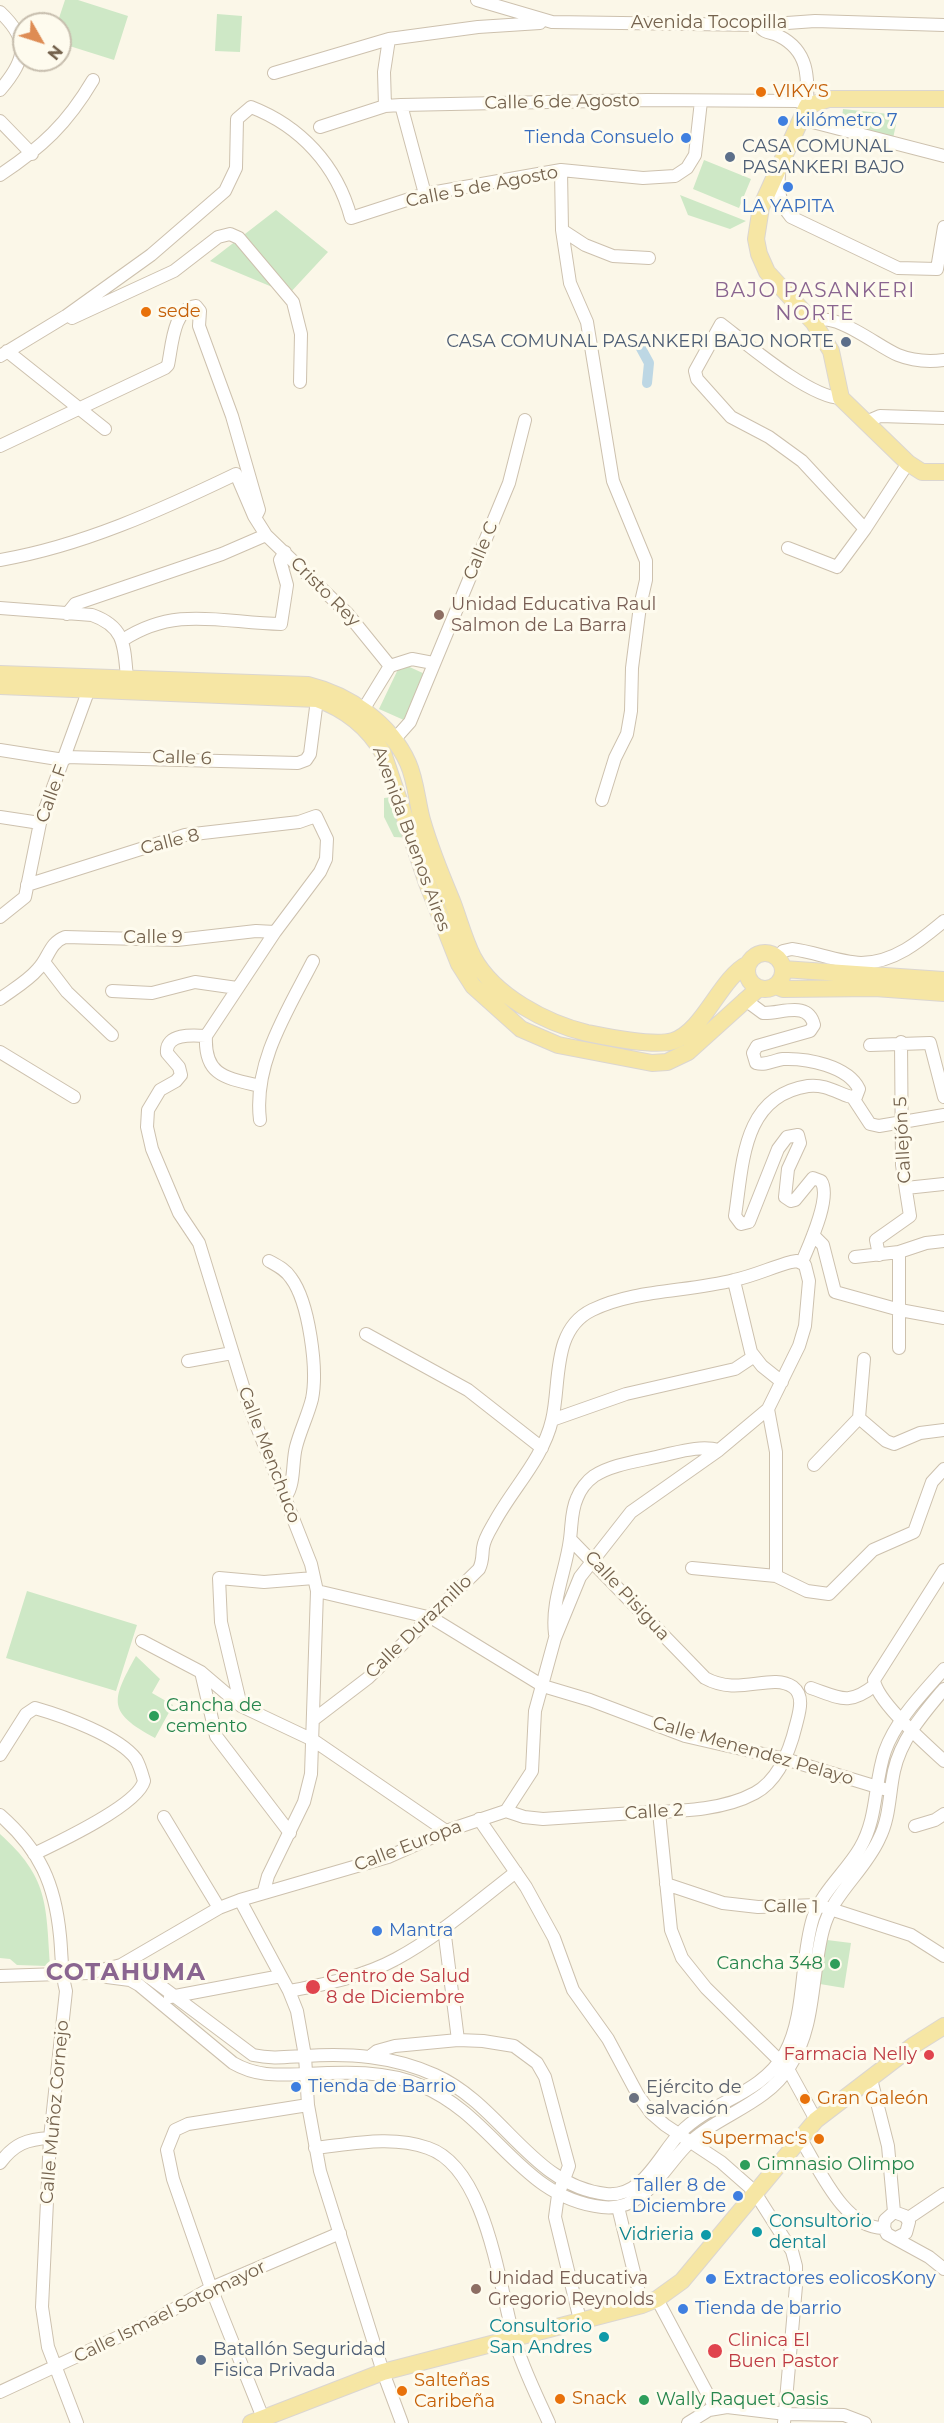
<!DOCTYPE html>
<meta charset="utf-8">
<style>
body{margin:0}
#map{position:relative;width:944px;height:2423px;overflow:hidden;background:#fbf7e8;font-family:Montserrat,sans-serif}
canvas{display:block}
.north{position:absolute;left:12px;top:12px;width:60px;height:60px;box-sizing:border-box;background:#fefbee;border:2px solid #c7beae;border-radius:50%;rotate:129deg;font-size:16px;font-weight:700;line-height:24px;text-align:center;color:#74624d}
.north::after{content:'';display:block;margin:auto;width:21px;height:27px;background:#de8c54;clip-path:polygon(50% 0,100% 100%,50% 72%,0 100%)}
</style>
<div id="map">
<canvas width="944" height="2423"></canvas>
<div class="north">N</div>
</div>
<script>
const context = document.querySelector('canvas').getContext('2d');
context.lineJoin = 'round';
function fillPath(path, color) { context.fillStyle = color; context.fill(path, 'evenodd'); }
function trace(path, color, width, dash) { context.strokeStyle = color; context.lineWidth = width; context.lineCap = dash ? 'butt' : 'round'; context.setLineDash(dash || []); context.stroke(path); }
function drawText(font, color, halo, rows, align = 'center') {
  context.font = font + ' Montserrat,sans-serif'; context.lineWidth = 6; context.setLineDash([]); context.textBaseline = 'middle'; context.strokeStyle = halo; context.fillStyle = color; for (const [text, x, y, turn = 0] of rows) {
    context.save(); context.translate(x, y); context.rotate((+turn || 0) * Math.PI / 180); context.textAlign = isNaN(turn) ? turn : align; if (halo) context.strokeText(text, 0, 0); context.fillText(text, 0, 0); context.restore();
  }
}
const green = new Path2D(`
 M65,0H78L128,16L114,60L60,43V24H57Z
 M217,14L242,16L240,52L215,51Z
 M843,109L898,115L891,148L840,135Z
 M704,160L751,179L739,208L693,189Z
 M680,195L746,221L730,229L688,215Z
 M276,210L328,252L289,294L210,261Z
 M401,663L427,675L406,721L379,709Z
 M393,797L412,838L394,837L384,817V798Z
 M27,1591L137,1625L116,1691L6,1658Z
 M136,1656L160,1679L152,1693L173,1705L155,1738C107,1712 111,1701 136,1656Z
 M0,1834C48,1877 46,1903 50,1964L47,1966L17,1965L10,1959L0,1958Z
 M827,1940L851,1943L844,1988L820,1984Z`);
const canal = new Path2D(`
 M636,339L649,363L647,383`);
const minor = new Path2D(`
 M477,0L552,22L759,25L815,21L944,25
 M0,12C31,41 26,60 0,90
 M274,73L389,39L478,27L540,23
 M401,105L425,194
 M385,106L384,72L389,39
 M801,119L944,156
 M0,121L32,154
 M320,127L385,106L401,105L647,100L799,101L807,106C808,77 809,51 779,36C772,32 764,34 759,25
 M561,170L562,230L570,283L587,322L613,481L646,561V580L640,606L632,668L631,711L627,734L615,758L602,800
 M779,173C778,192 779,202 791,217L898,268L937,269L944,227
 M0,175C42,147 67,124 93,80
 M562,230L585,245L613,256L649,258
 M72,318L174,271L218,237L230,234L239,238L293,302L301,334L300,382
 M814,323C832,308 878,347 898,355C913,361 928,362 944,360
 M7,351L105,429
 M0,356L66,316L151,255L225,191L236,168L237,119L251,107C300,126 337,165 351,218L425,194L561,170L643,178L675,176L687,168L695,155L701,101
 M841,398C810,398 747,344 721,324L695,371L697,379L731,417L769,437L802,461L865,529L908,463
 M866,422L880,416L944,418
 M0,446L165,368L168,365C172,347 173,308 196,306L200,311L199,326L232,416L259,510L257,514
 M788,548L837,567L865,529
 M0,560C82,546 161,510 236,474L254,516L266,535L347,613L390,666
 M0,608L92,615C126,627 124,647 127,678
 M67,614L75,604L222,554L266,535
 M123,640C176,605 223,623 281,624L287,585L280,560L285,552
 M390,666L412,659L433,663
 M363,710L390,666
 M393,741L410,722L509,483L525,420
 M0,750L64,760
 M65,757L298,763L306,760L310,754L318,692
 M0,817L40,823
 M27,885L185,835L299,822L316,816L327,839L326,859L320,872L275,932L206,1036C204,1076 226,1078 260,1086
 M0,917L25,897L40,823L89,689
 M778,958L783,951L792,949C815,952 838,962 861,963C894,963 920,941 944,921
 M44,962L67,992L112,1035
 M112,991L152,993L195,982L237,988
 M0,999C12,990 28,981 38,969C49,958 49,943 65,937L177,940L256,931L275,932
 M744,999L763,1013C781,1014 808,1000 814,1025L810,1031L757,1046L753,1053L756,1063C766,1066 774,1060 783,1059C807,1058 848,1066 859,1089L856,1097C845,1099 829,1083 808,1086C742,1096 743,1164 735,1216L741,1224L749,1222L778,1149L787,1137L798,1135L800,1143L788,1169L785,1197L791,1201L795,1200L813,1178L821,1181C832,1197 809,1245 802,1262
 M206,1036C193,1035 165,1033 167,1053L179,1067L181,1075L176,1081L160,1090L148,1110L147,1127L152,1149L179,1213L199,1243L250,1409L311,1564L317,1591L311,1774L304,1802L268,1876L264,1891
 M870,1045L930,1043L944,1097
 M0,1052L74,1097
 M853,1098L870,1124L879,1126L944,1115
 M260,1120C253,1063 288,1010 313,961
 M906,1188L944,1184
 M813,1235L823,1245L835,1292L900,1310L944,1318
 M899,1252V1348
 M879,1255L876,1240L910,1216L902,1165L901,1042
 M855,1257L899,1252L926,1243L944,1241
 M269,1261C278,1266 286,1270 291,1278C309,1302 318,1369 312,1399C308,1415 300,1431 296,1447C292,1462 295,1484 286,1496
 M734,1281L751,1352L762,1366L782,1382
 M366,1334L468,1390L542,1448
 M188,1361L232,1353
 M768,1409L776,1452V1576
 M859,1418L886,1441L894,1444L920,1433L944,1430
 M552,1420L626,1394L735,1369L753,1357
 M814,1465L859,1418L864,1359
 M692,1568L776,1576L807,1591L829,1594L873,1550L914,1532L932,1482L944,1469
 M944,1570L874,1680C877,1702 927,1745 944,1761
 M317,1591L432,1618L543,1686L590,1700L685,1736L785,1759L884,1789
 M555,1634C551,1601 566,1571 570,1539C572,1524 571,1511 577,1498C580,1490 587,1481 594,1476C612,1464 640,1461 660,1456C679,1452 700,1445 719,1450
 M142,1641L201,1672L241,1706L313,1740L446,1831
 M201,1672L216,1736L290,1833
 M811,1688C840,1698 849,1706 875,1685
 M241,1706L221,1622L219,1578L264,1582L314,1578
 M0,1755L26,1714L35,1708C63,1716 119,1736 136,1759C140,1766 142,1774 144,1781C138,1805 57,1843 34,1854
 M506,1811L524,1817L543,1819C574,1817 604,1815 634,1813C673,1811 720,1812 755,1793C779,1780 790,1750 796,1725C799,1713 805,1696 793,1687C771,1672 739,1697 705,1678L570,1539
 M659,1812L671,1930L682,1958L706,1988L788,2069L816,2120
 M0,1815C40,1850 55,1884 60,1936C62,1955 61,1973 66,1991L50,2138L42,2307L48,2347L77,2423
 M164,1817L219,1908
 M479,1819L526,1887L554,1938L573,1990L608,2039L638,2095L651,2113L665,2125L721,2162L754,2191L792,2251L796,2266V2286L784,2423
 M915,1826L935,1820L944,1814
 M666,1884L723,1903L758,1907L818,1905L911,1935L944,1956
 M240,1900L289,1991L297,2011L305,2056L308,2105L320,2171L383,2372L402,2423
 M444,1928L458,2040
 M0,1976L89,1973L121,1965L137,1968L253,2055C271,2059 286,2057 305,2056C350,2053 393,2056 435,2075C502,2105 532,2186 606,2194C643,2198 659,2155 680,2133C712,2100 760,2096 785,2053C806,2015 800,1959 813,1918C822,1891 846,1872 860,1848C878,1818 874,1782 885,1751C896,1720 923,1693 944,1669
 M107,1977L130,1980L139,1985L233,2063C257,2077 279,2075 305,2074C345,2072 386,2070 422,2086C495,2117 521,2198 602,2207C643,2212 661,2172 685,2147C716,2115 765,2106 790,2066C816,2026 811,1975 823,1930C832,1894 864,1872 879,1839C890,1818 889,1794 894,1771C901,1739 923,1714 944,1689
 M115,1978L121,1965L219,1908L240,1900L388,1857L446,1831L506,1811L532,1771L535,1711L555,1638L580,1577L631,1512L719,1450L768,1409L799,1346L805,1326L809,1281L805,1265L797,1261L791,1262C772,1267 754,1276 734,1280C689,1292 635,1289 592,1310C551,1330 561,1383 552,1420C543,1459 512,1489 494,1523C490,1530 484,1539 483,1548C482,1556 483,1561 479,1569L368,1678L313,1720
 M289,1991C325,1984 363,1977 396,1959C439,1936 477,1902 516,1872
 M170,1997L281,1976
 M372,2055L377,2051L395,2046L458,2040L483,2041L514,2046L537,2063L545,2077L569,2166L558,2195L555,2217L580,2320
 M871,2079L888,2146L894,2212
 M800,2138C819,2168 844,2229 884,2228
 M315,2148C352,2144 392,2135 428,2148C487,2168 499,2287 514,2338C522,2367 537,2396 549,2423
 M0,2163C14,2144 27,2139 50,2138
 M618,2207L642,2305
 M907,2219L944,2194
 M896,2238L906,2233L909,2222L905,2216L894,2212L885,2220L884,2228L887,2234L929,2257L944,2269
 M657,2299L715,2408
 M0,2392L155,2320L211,2288L340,2233
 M265,2423L211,2288L173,2179L167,2150L175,2130L188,2124L308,2105
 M688,2423L709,2410L727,2407L786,2414L844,2415L865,2423`);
const major = new Path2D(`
 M944,99H829L807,106L761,207L756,239L759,254L767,272L814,323L831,351L841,398L908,463L922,472H944
 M0,674L308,685C349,695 390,723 408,763C416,781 417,802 422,820C430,848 441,875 452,901C459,919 464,939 473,957C494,996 546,1023 587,1033C607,1037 654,1047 673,1041C704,1031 720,978 748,964
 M0,686L317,699C345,709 368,727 383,753L427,883L459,964L473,986L521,1029L558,1045L652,1063L667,1062L688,1052L759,988
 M747 971a18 18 0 1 1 36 0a18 18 0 1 1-36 0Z
 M783,969L944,980
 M776,986L783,989L875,988L944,993
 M251,2423L383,2372L642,2305L657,2299L682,2281L816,2120L914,2045L944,2026`);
const markers = [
 [761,92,6,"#e8710a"],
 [783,121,6,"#3f7fe0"],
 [686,138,6,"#3f7fe0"],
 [730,157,6,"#5c6f8a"],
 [788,187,6,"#3f7fe0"],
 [146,312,6,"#e8710a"],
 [846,342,6,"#5c6f8a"],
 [439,615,6,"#8d6e63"],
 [154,1716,6,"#2e9e5b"],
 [377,1931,6,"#3f7fe0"],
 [835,1964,6,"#2e9e5b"],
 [313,1987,8,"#e0444e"],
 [929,2055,6,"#e0444e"],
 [296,2087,6,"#3f7fe0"],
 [634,2098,6,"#6b7280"],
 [805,2099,6,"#e8710a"],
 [819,2139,6,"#e8710a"],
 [745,2165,6,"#2e9e5b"],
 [738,2196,6,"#3f7fe0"],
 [757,2232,6,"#0f9aa8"],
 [706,2235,6,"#0f9aa8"],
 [711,2279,6,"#3f7fe0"],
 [476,2289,6,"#8d6e63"],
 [683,2309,6,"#3f7fe0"],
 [604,2337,6,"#0f9aa8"],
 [715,2351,8,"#e0444e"],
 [201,2360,6,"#5c6f8a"],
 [402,2391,6,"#e8710a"],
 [560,2399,6,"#e8710a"],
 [644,2400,6,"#2e9e5b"]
];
const streetNames = [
 ["Avenida Tocopilla",709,23],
 ["Calle 6 de Agosto",562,102,-1],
 ["Calle 5 de Agosto",482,187,-11],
 ["Calle C",481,551,-67],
 ["Cristo Rey",325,592,45],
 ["Calle 6",182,758,2],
 ["Calle F",52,794,-70],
 ["Avenida Buenos Aires",411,839,70],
 ["Calle 8",170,842,-14],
 ["Calle 9",153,938],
 ["Callejón 5",903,1140,-93],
 ["Calle Menchuco",269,1455,69],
 ["Calle Pisigua",627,1596,47],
 ["Calle Duraznillo",419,1627,-44],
 ["Calle Menendez Pelayo",753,1751,16],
 ["Calle 2",654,1812,-4],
 ["Calle Europa",408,1846,-21],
 ["Calle 1",791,1907,1],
 ["Calle Muñoz Cornejo",55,2112,-85],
 ["Calle Ismael Sotomayor",170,2312,-26]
];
const foodNames = [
 ["VIKY'S",773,92],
 ["sede",158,312],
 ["Gran Galeón",817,2099],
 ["Supermac's",807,2139,"right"],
 ["Salteñas",414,2381],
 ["Caribeña",414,2402],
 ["Snack",572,2399]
];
const shopNames = [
 ["kilómetro 7",795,121],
 ["Tienda Consuelo",674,138,"right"],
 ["LA YAPITA",788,207,"center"],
 ["Mantra",389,1931],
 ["Tienda de Barrio",308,2087],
 ["Taller 8 de",726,2186,"right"],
 ["Diciembre",726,2207,"right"],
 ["Extractores eolicosKony",723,2279],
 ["Tienda de barrio",695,2309]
];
const serviceNames = [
 ["CASA COMUNAL",742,147],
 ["PASANKERI BAJO",742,168],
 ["CASA COMUNAL PASANKERI BAJO NORTE",834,342,"right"],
 ["Batallón Seguridad",213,2350],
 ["Fisica Privada",213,2371]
];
const educationNames = [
 ["Unidad Educativa Raul",451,605],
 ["Salmon de La Barra",451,626],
 ["Unidad Educativa",488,2279],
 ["Gregorio Reynolds",488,2300]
];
const leisureNames = [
 ["Cancha de",166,1706],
 ["cemento",166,1727],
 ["Cancha 348",823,1964,"right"],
 ["Gimnasio Olimpo",757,2165],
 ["Wally Raquet Oasis",656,2400]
];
const healthNames = [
 ["Centro de Salud",326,1977],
 ["8 de Diciembre",326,1998],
 ["Farmacia Nelly",917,2055,"right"],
 ["Clinica El",728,2341],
 ["Buen Pastor",728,2362]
];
const worshipNames = [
 ["Ejército de",646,2088],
 ["salvación",646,2109]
];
const cultureNames = [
 ["Consultorio",769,2222,"left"],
 ["dental",769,2243,"left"],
 ["Vidrieria",694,2235],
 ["Consultorio",592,2327],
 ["San Andres",592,2348]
];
const neighbourhoodNames = [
 ["BAJO PASANKERI",815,291],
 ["NORTE",815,314]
];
const districtNames = [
 ["COTAHUMA",126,1973]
];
fillPath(green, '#cee8c6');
trace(canal, '#bdd7e4', 10);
trace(minor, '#cdc1ae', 14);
trace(major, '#dbd6d1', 18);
trace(minor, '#fff', 12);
trace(major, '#f6e6a4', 16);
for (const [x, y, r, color] of markers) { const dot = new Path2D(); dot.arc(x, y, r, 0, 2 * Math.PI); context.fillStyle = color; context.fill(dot); trace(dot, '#fefbee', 2); }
drawText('18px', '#74624d', '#fefbee', streetNames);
drawText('18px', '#c56008', '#fefbee', foodNames, 'left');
drawText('18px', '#366cbe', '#fefbee', shopNames, 'left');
drawText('18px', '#4e5e75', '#fefbee', serviceNames, 'left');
drawText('18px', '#785e54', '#fefbee', educationNames, 'left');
drawText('18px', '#27864d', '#fefbee', leisureNames, 'left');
drawText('18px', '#be3a42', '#fefbee', healthNames, 'left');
drawText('18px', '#5b616d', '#fefbee', worshipNames, 'left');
drawText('18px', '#0d838f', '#fefbee', cultureNames, 'right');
context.letterSpacing = '1.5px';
drawText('20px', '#8a6590', '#fefbee', neighbourhoodNames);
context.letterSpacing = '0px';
context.letterSpacing = '1.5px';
drawText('bold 24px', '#8a6590', '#fefbee', districtNames);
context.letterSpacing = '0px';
</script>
